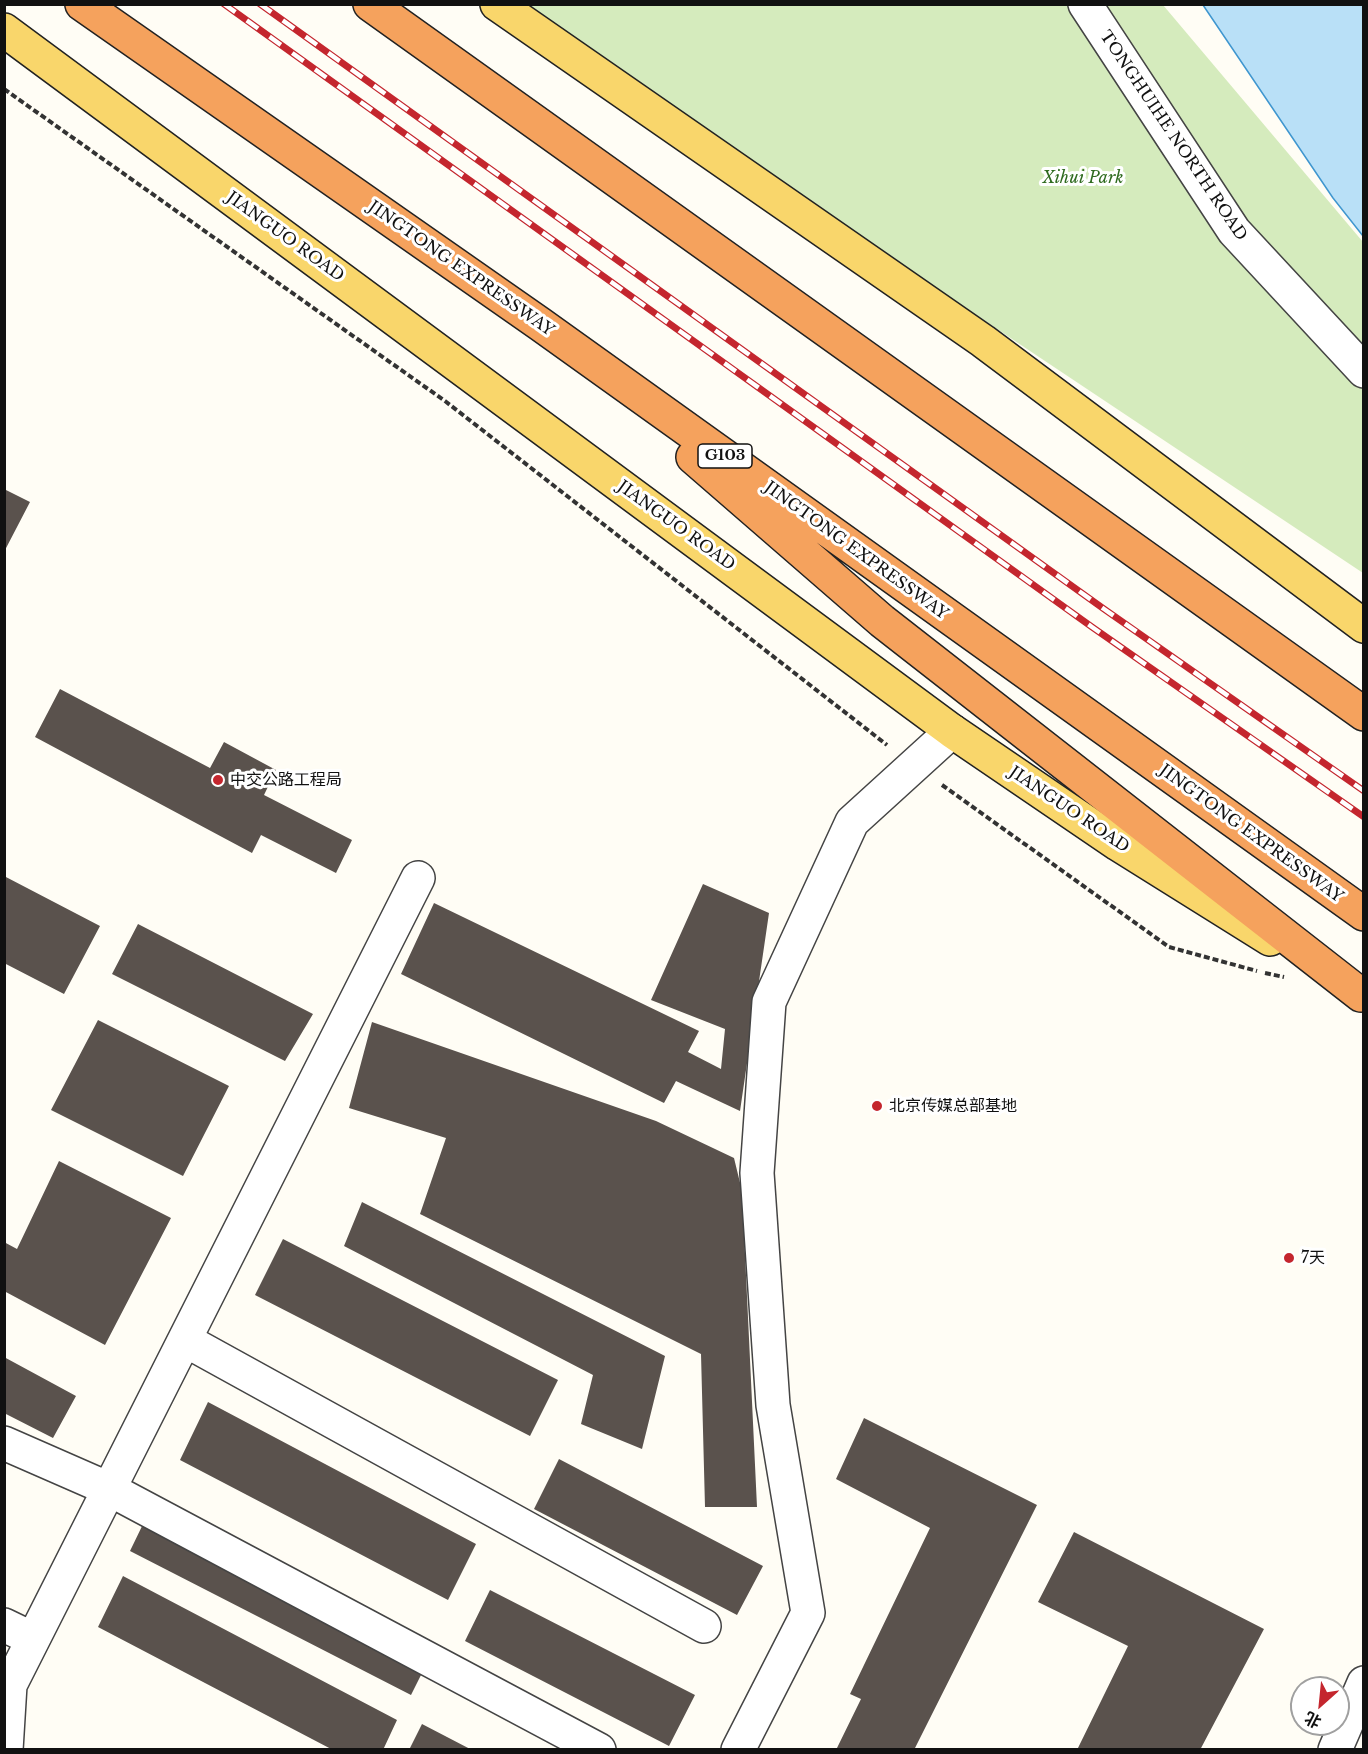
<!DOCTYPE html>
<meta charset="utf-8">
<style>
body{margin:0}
#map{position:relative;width:1368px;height:1754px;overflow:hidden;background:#fffdf5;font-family:"Libre Baskerville","Noto Sans SC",serif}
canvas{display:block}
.frame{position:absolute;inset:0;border:6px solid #111;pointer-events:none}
.north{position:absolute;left:1290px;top:1676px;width:60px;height:60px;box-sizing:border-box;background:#fff;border:2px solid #a0a0a0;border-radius:50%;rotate:207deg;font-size:16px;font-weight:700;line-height:24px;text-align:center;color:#111}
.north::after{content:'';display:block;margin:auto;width:21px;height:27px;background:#c4262e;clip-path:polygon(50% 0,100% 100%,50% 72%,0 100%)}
</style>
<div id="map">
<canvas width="1368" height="1754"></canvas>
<div class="frame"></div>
<div class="north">北</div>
</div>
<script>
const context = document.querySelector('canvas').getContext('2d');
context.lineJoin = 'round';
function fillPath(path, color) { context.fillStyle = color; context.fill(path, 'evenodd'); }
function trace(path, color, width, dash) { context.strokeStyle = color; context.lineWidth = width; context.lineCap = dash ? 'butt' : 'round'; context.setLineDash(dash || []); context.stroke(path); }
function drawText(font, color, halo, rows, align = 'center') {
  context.font = font + ' "Libre Baskerville","Noto Sans SC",serif'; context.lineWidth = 6; context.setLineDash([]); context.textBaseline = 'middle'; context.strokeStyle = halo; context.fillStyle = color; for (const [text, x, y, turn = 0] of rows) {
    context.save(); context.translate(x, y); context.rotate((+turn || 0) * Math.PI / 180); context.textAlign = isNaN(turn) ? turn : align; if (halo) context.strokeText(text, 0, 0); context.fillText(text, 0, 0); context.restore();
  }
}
const green = new Path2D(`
 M511,5H1163L1363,242V573Z`);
const water = new Path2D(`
 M1203,5H1363V236L1333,198Z`);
const building = new Path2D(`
 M4,489L30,502L4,552Z
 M60,689L210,768L224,742L276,770L264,795L352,840L336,873L261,835L252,853L35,737Z
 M4,876L100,926L64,994L4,963Z
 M703,884L769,913L740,1111L676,1081L664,1103L401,974L434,903L699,1031L688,1052L721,1069L725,1029L651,1000Z
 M138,924L313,1014L285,1061L112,974Z
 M98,1020L229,1086L183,1176L51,1110Z
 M372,1022L656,1121L734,1158L742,1191L757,1507H705L701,1354L420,1214L446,1138L349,1108Z
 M59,1161L171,1218L105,1345L4,1291V1242L17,1249Z
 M362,1202L665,1356L642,1449L581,1424L593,1375L344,1246Z
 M283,1239L558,1380L530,1436L255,1295Z
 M4,1357L76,1396L53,1438L4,1413Z
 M208,1402L476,1544L448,1600L180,1460Z
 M864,1418L1037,1505L914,1750H836L861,1699L850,1694L930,1528L836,1479Z
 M559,1459L763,1566L737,1615L534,1509Z
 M145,1520L426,1665L411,1695L130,1551Z
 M1074,1532L1264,1629L1200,1750H1077L1128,1646L1038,1602Z
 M123,1576L397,1720L383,1750H333L98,1627Z
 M490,1590L695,1695L669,1746L465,1641Z
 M422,1724L472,1750H409Z`);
const path = new Path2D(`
 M4,89L445,401L887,745
 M942,785L1169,947L1257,971
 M1265,973L1284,977`);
const minor = new Path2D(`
 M1085,4L1234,231L1364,371
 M185,1340L704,1626
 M4,1443L109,1489L599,1750
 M4,1625L33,1639
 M10,1685L418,878
 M4,1689L10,1685L6,1750
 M738,1750L808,1613L773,1405L757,1173L769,1002L852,822L952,731
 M1335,1750L1364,1683`);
const major = new Path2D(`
 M497,4L983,341L1364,626
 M4,30L952,731L1118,844L1270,939`);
const highway = new Path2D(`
 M82,4L540,324L1364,914
 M370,4L1364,714
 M693,457L882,621L1361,995`);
const rail = new Path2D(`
 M224,4L1092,627L1364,817
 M260,4L1104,609L1364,791`);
const markers = [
 [218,780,6,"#c4262e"],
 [877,1106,6,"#c4262e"],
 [1289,1258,6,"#c4262e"]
];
const shields = [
 [725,456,54]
];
const shieldNames = [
 ["G103",725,456]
];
const streetNames = [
 ["TONGHUIHE NORTH ROAD",1173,136,56],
 ["JIANGUO ROAD",285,237,36],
 ["JINGTONG EXPRESSWAY",461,269,35],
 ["JIANGUO ROAD",676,526,36],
 ["JINGTONG EXPRESSWAY",856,551,36],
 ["JIANGUO ROAD",1069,810,34],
 ["JINGTONG EXPRESSWAY",1251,834,36]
];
const parkNames = [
 ["Xihui Park",1083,178]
];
const poiNames = [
 ["中交公路工程局",230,780],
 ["北京传媒总部基地",889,1106],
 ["7天",1301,1258]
];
fillPath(green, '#d5ebbd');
fillPath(water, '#b9e0f7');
trace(water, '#3f96cf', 1.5);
fillPath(building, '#5a524d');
trace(minor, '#444', 36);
trace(major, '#222', 36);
trace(highway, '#222', 36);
trace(path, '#333', 4, [6, 3]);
trace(minor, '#fff', 33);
trace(major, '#f9d66b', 33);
trace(highway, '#f5a25d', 33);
trace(rail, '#c4262e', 7);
trace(rail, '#fff', 4.5, [14]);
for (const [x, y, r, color] of markers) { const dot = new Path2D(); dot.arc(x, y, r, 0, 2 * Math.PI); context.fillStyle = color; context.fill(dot); trace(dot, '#fff', 2); }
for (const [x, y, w] of shields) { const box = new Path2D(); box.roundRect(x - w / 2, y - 12, w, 24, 4.5); context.fillStyle = '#fff'; context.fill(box); trace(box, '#111', 1.5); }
drawText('bold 15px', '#111', null, shieldNames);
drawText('16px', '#111', '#fff', streetNames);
drawText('italic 16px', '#2f6b1f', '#fff', parkNames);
drawText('16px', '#111', '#fff', poiNames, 'left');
</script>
